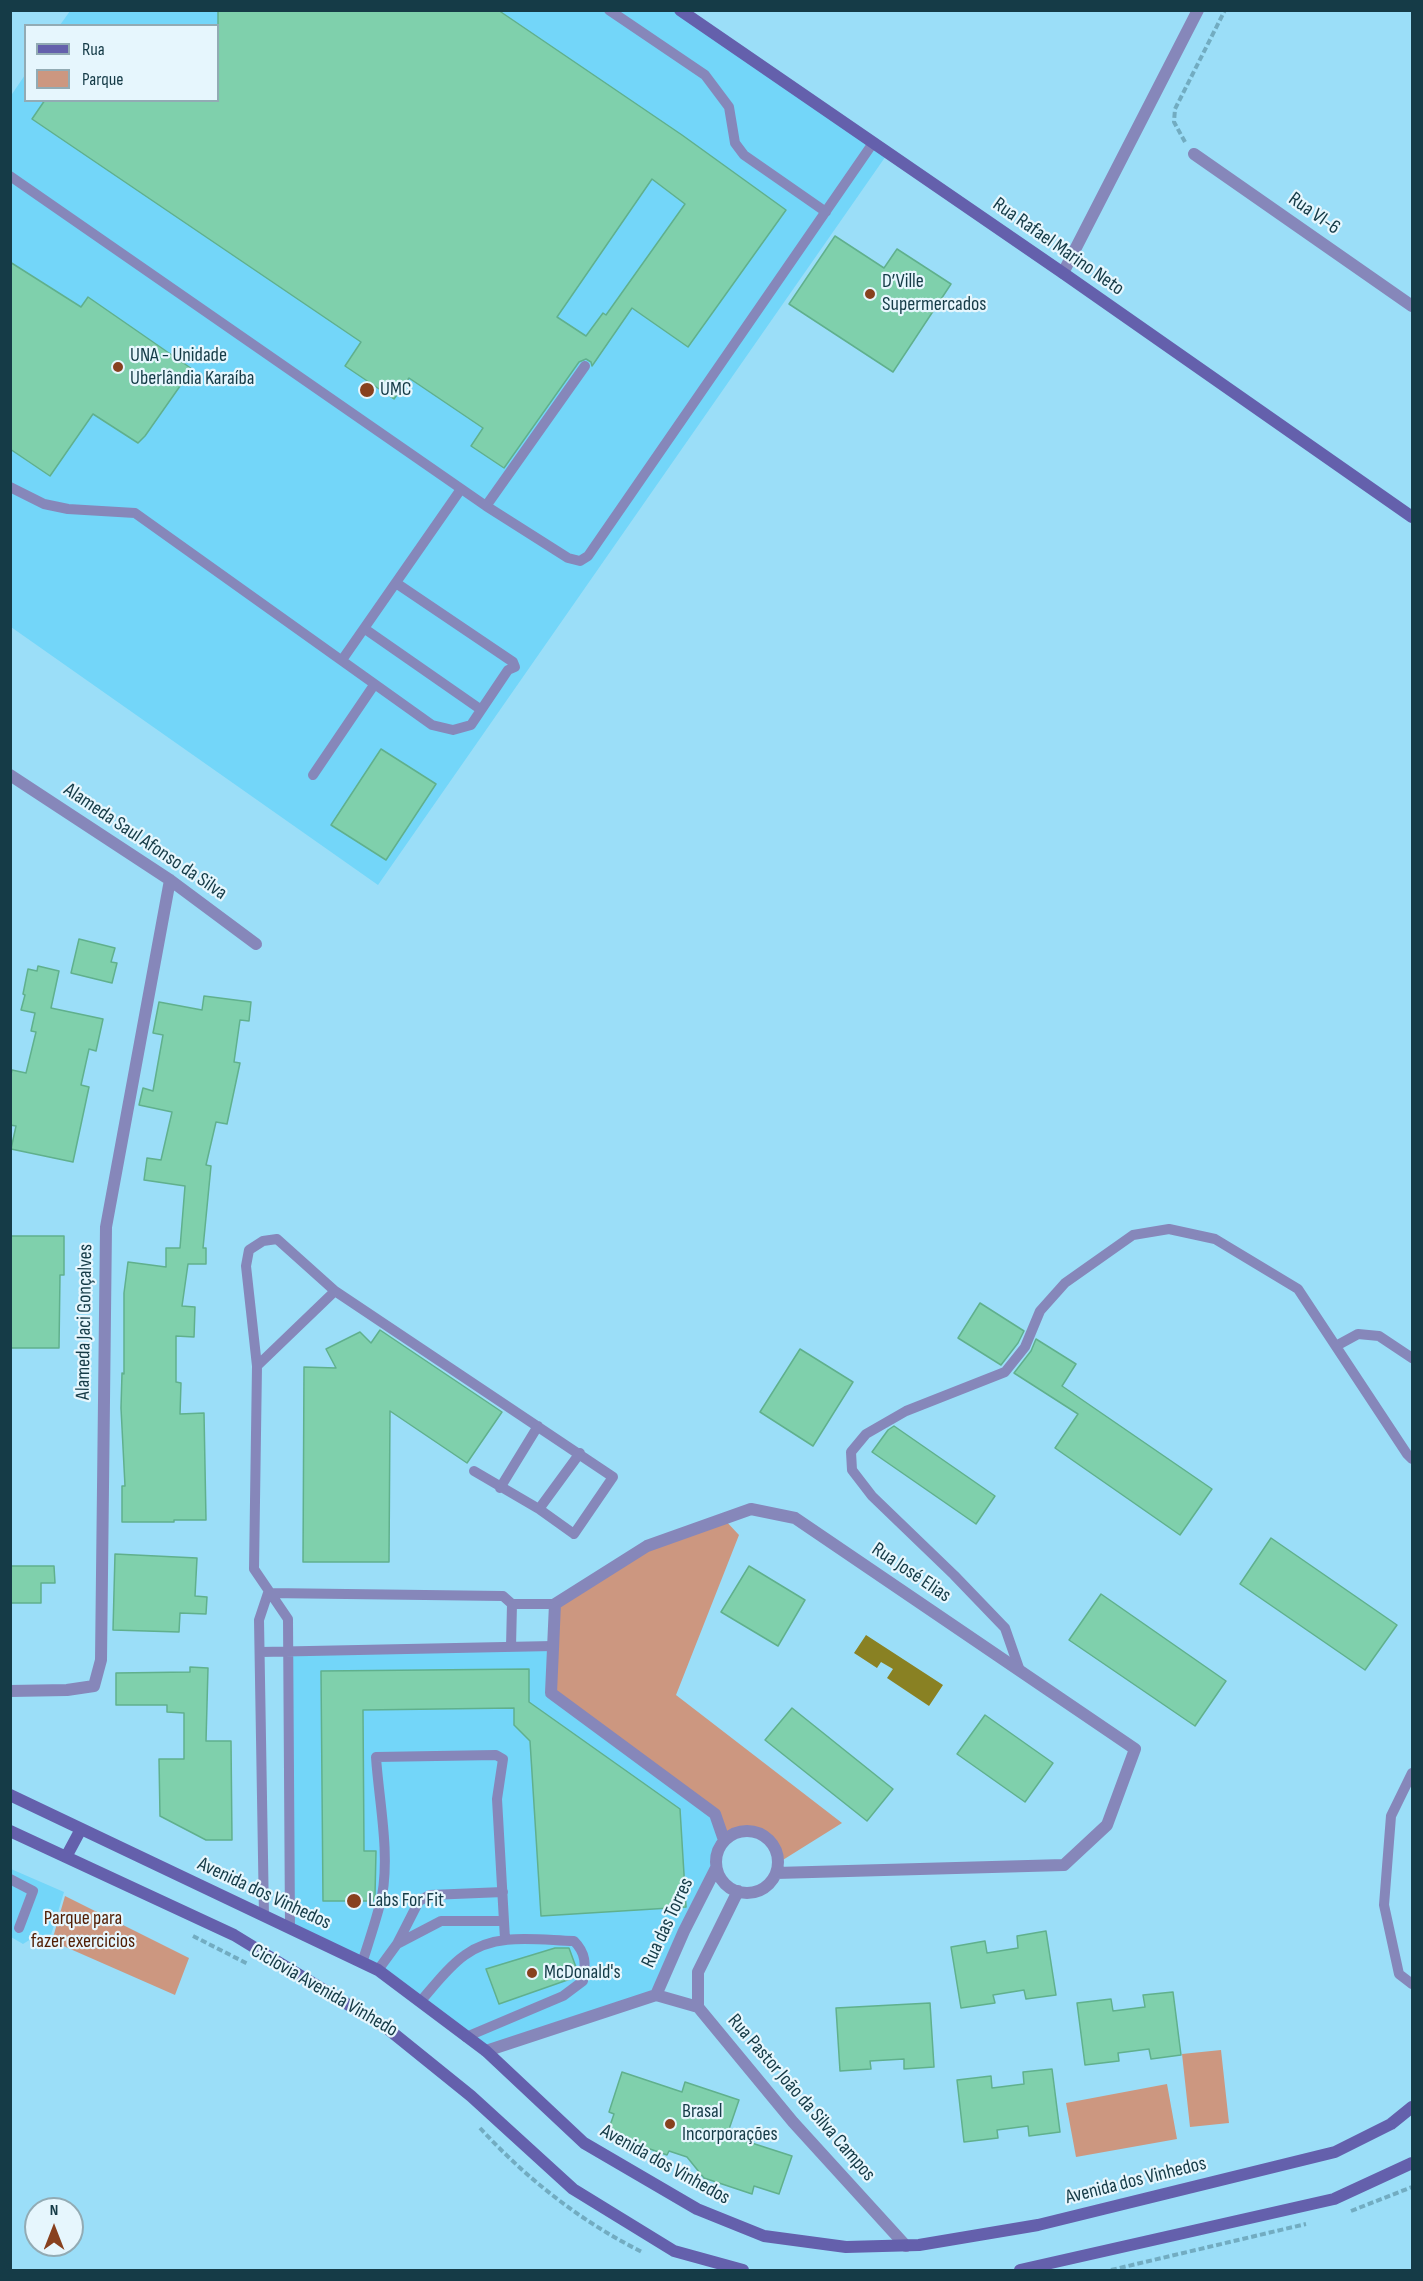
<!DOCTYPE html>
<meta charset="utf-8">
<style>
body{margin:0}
#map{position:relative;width:1423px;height:2281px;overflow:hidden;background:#9bdef8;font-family:"Sofia Sans Condensed",sans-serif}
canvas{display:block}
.frame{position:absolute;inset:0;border:12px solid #153b47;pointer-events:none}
.legend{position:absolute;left:24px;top:24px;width:195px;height:78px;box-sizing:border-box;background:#e6f6fd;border:2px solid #92abb4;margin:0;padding:8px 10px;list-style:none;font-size:18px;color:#153b47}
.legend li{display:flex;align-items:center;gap:12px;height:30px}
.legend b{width:30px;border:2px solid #92abb4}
.north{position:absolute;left:24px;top:2197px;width:60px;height:60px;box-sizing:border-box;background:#e6f6fd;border:2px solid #92abb4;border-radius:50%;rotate:0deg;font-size:16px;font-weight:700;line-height:24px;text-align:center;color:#153b47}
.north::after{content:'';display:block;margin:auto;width:21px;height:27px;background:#88411f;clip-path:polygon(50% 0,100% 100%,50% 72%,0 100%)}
</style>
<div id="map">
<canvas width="1423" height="2281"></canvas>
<div class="frame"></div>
<ul class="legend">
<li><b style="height:8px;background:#6460ac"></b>Rua</li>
<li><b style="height:16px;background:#cc9780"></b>Parque</li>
</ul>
<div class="north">N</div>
</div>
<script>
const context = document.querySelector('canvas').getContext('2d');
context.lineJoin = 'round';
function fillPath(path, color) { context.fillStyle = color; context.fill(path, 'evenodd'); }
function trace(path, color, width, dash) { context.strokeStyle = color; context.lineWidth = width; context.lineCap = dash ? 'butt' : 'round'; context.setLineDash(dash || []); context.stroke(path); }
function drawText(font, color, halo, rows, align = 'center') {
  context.font = font + ' "Sofia Sans Condensed",sans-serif'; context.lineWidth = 4.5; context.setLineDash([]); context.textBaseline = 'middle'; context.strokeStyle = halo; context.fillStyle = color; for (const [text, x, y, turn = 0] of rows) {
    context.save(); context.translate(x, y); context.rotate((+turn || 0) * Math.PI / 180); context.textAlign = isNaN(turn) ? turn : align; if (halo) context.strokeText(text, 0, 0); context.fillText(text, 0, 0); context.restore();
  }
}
const built = new Path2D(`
 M70,11H680L888,153L378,885L11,627L10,97L25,75L26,100H218V26L60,25Z
 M553,1646L715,1814L724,1840L716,1858V1868L656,1995L486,2051L378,1970L290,1928L289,1651Z
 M11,1869L64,1892L48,1945L34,1937L23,1944L11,1937Z`);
const green = new Path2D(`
 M724,1519L739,1535L676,1695L842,1823L778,1863C774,1833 749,1822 724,1840L715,1814L551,1693L555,1604L647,1546Z
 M65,1896L189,1958L175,1995L52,1941Z
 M1221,2050L1229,2123L1190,2127L1182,2054Z
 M1167,2084L1177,2139L1076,2157L1066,2103Z`);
const water = new Path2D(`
 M866,1635L943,1685L929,1706L887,1678L893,1669L881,1662L877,1668L854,1653Z`);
const building = new Path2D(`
 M218,10H498L682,135L786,210L688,347L632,308L592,366L591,362L586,359L579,362L504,468L471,446L483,428L409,378L394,399L345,366L361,342L32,119L45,100H218ZM652,179L685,204L606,315L603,313L586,336L557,317Z
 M835,236L884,268L897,249L951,284L893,372L789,304Z
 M10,262L81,307L88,297L192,369L145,436L138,443L93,414L50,476L10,449Z
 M381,749L436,784L386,860L331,825Z
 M79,939L115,948L111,962L117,963L112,983L71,973Z
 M38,966L59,971L51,1008L103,1019L96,1051L89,1049L81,1085L89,1087L73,1162L11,1149L16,1126L10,1125V1079L12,1070L26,1073L36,1032L31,1031L35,1013L21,1010L25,995L23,994L28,969L37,971Z
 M204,996L251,1002L249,1021L240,1020L234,1062L240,1063L227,1124L216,1122L206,1165L211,1166L203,1248H206V1264H188L182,1306L195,1307L194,1337L176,1336V1382L181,1383L180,1414L204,1413L206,1520H174V1522H122V1486H125L121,1408L122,1373L124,1374V1293L128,1262L166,1267V1248H180L185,1186L144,1180L147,1158L161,1160L172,1112L139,1105L143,1088L153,1091L163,1035L153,1033L159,1002L202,1010Z
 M10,1236H64V1275H60L59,1348H10Z
 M980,1303L1024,1331L1018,1343L1001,1365L958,1338Z
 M380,1330L502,1412L467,1463L390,1411L389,1562H303L304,1367L336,1368L326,1349L360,1332L371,1343Z
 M1036,1339L1076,1364L1062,1386L1212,1489L1180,1535L1055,1448L1078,1414L1014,1373L1031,1351Z
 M800,1349L853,1382L813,1446L760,1412Z
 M894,1426L995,1496L976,1524L872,1452L888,1430Z
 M1271,1538L1397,1625L1365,1670L1240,1584Z
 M115,1554L197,1558L195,1596L207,1597L206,1614L180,1613L179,1632L113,1630Z
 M10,1566H54L55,1583H41V1603H10Z
 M749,1566L805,1600L778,1646L721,1612Z
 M1101,1594L1226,1681L1195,1726L1069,1640Z
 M190,1667L208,1668L206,1741H231L232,1840H206L160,1816L159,1759H184V1713L167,1712V1705H116V1673L190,1672Z
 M529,1669V1702L680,1809L686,1907L541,1916L530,1741L514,1725V1708L363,1710L364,1851H376L375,1895L373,1901H323L321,1671Z
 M792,1708L893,1789L867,1821L765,1740Z
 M985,1715L1053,1763L1025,1802L957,1754Z
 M1046,1931L1056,1995L1026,1999L1024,1990L993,1995L995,2003L961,2008L951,1947L985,1941L987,1953L1018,1948L1017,1936Z
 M555,1948H569L577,1970L576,1977L499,2004L486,1969Z
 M1173,1992L1181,2055L1151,2059L1149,2049L1118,2053L1119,2061L1085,2065L1077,2003L1111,1999L1113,2011L1145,2007L1143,1995Z
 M930,2003L934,2067L904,2069V2059L870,2061L871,2069L840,2071L836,2008Z
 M1052,2069L1060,2132L1029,2136L1028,2126L997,2130L998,2138L964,2142L957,2080L991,2076L992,2088L1024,2084L1023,2072Z
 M622,2072L682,2092L685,2082L739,2100L727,2135L792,2156L779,2194L754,2186L752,2194L704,2178L687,2157L669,2151L667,2155L607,2134L614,2114L609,2112Z`);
const path = new Path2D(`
 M1185,142L1174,122L1175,109L1225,10
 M193,1936L248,1964
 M480,2128C527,2179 580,2221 642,2252
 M1351,2211L1412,2187
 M1111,2270L1306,2224`);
const lane = new Path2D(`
 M609,10L705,75L729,107L735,143L744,155L826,212
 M10,176L486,506L568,558L580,561L588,556L873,143
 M10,487L44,504L68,509L135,513L432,725L453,730L471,725L508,670L515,667L513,662L396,583
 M486,506L585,366
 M365,629L480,709
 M342,660L461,489
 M313,775L374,685
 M1336,1346L1358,1334L1379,1336L1412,1358
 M257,1366L246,1266L249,1250L263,1241L277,1239L335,1291
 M500,1488L538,1426
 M539,1509L580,1453
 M268,1593L503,1596L512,1604L511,1647
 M512,1604H555
 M261,1652L553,1646
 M1020,1671L1005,1628L954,1575L872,1496L852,1470L851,1452L866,1434L906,1411L1005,1372L1025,1347L1040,1311L1065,1283L1133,1235L1169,1229L1215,1239L1298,1289L1407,1454L1412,1459
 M1412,1773L1391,1816L1384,1905L1399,1974L1412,1984
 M10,1879L33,1891L19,1928
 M264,1916L259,1620L268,1593
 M290,1928L288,1619L254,1569L257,1366L335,1291L613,1477L574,1534L539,1509L474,1471
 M397,1944L441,1921H504
 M362,1963C369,1941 377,1918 382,1896C390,1852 379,1802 376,1757L496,1755L503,1759L497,1799L505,1939
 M378,1970L397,1944L419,1901L430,1895L503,1892
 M420,2002C434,1986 448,1967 465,1955C496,1932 537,1940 574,1941C586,1953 586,1964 583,1981L563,1996L466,2037`);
const street = new Path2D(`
 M1194,154L1412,306
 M1063,273L1198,10
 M10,775L170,880L256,944
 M10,1691L67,1690L94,1686L101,1660L106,1227L170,880
 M716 1862a31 31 0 1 1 62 0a31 31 0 1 1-62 0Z
 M724,1840L715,1814L551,1693L555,1604L647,1546L751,1509L795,1518L1135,1749L1107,1825L1064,1865L776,1873
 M656,1995L698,2007L793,2122L906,2246
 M656,1995L684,1931L716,1868
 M698,2007V1972L738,1891
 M486,2051L656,1995`);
const secondary = new Path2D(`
 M680,10L1063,273L1412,517
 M10,1795L378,1970L486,2051L584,2143L697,2209L764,2236L846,2247L919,2245L1038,2225L1335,2152L1391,2124L1412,2107
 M10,1831L234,1935L388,2029L471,2096L573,2189L674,2251L743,2270
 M66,1857L81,1829
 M1020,2270L1334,2199L1412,2163`);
const markers = [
 [870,294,6,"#88411f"],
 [118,367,6,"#88411f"],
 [367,390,8,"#88411f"],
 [354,1901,8,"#88411f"],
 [532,1973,6,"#88411f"],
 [670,2124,6,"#88411f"]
];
const streetNames = [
 ["Rua VI-6",1314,214,35],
 ["Rua Rafael Marino Neto",1058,247,35],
 ["Alameda Saul Afonso da Silva",145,842,34],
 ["Alameda Jaci Gonçalves",85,1322,-89],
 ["Rua José Elias",911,1573,34],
 ["Avenida dos Vinhedos",264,1894,25],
 ["Rua das Torres",668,1923,-65],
 ["Ciclovia Avenida Vinhedo",324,1991,30],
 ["Rua Pastor João da Silva Campos",801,2098,49],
 ["Avenida dos Vinhedos",665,2165,29],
 ["Avenida dos Vinhedos",1136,2181,-14]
];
const poiNames = [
 ["D’Ville",882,282],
 ["Supermercados",882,305],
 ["UNA - Unidade",130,356],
 ["Uberlândia Karaíba",130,379],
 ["UMC",380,390],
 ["Labs For Fit",368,1901],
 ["McDonald's",544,1973],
 ["Brasal",682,2112],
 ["Incorporações",682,2135]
];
const parkNames = [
 ["Parque para",83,1919],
 ["fazer exercicios",83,1942]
];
fillPath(built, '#73d6f9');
fillPath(green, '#cc9780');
fillPath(water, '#898123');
fillPath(building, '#7fd0ac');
trace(building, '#60b08d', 1.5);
trace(path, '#72acc1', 4, [6, 3]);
trace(lane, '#8687ba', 10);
trace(street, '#8687ba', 12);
trace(secondary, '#6460ac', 12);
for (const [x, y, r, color] of markers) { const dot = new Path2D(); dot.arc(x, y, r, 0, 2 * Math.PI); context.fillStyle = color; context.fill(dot); trace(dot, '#e6f6fd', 2); }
drawText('20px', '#153b47', '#e6f6fd', streetNames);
drawText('20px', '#153b47', '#e6f6fd', poiNames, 'left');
drawText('20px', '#501d03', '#e6f6fd', parkNames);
</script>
